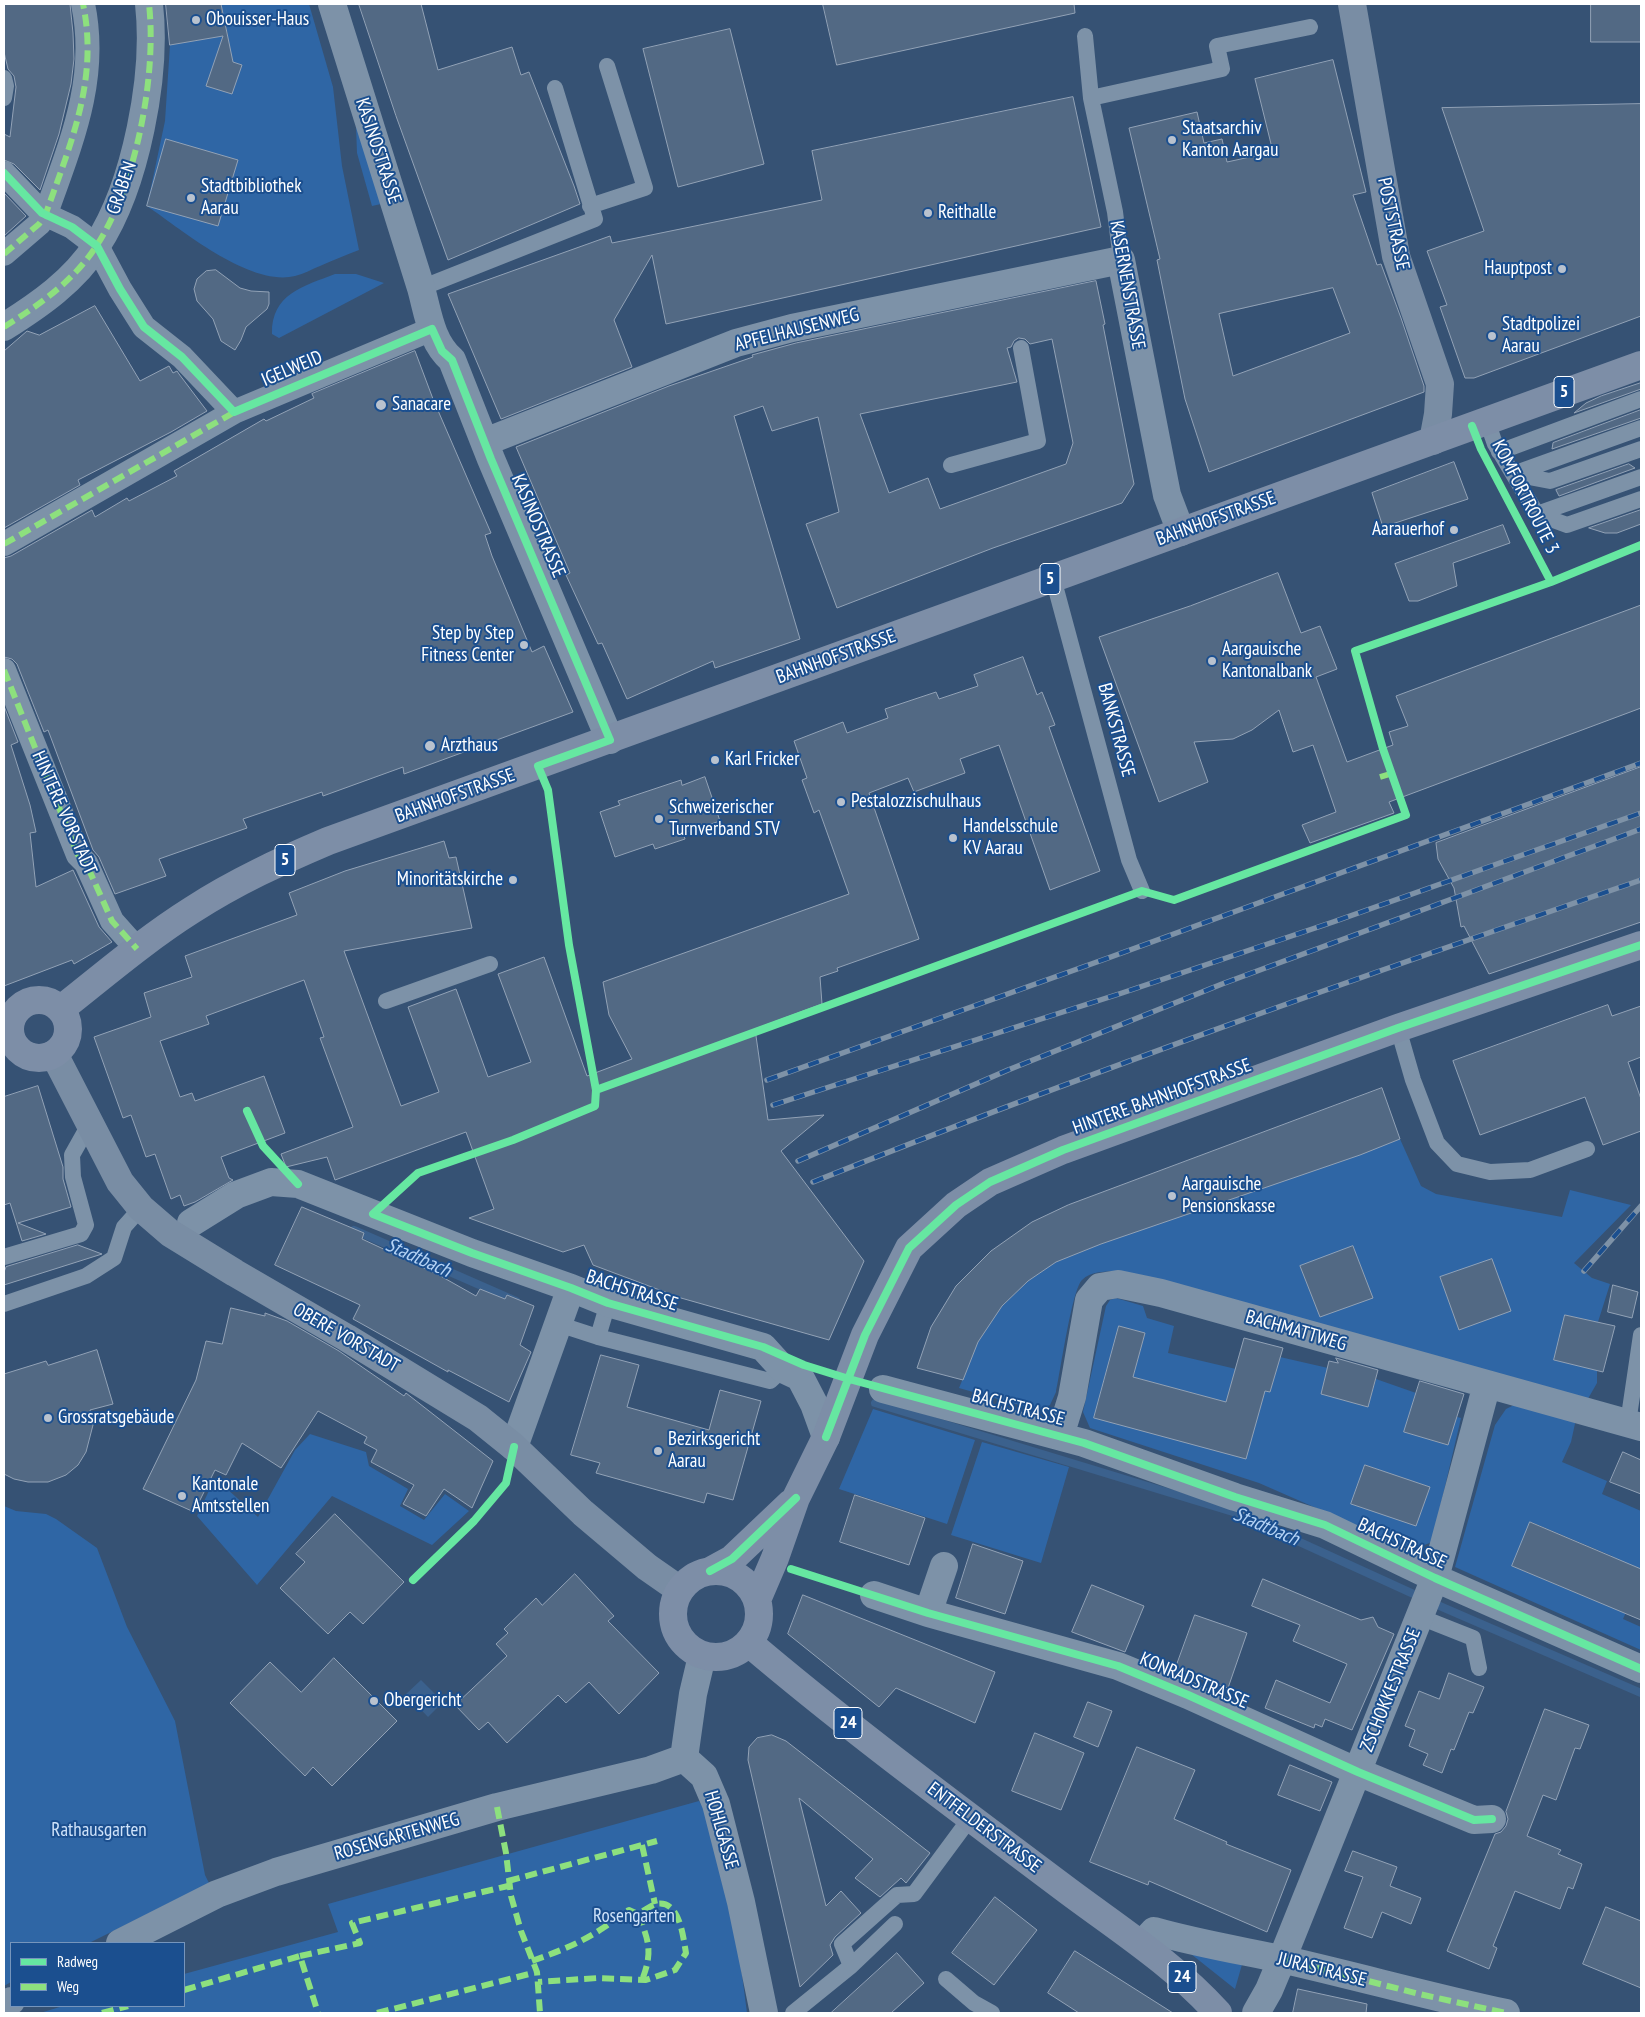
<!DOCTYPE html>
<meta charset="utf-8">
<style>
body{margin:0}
#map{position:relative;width:1645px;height:2017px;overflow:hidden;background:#365274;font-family:"PT Sans Narrow",sans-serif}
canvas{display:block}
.frame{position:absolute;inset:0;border:5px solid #fff;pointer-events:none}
.legend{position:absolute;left:10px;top:1942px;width:175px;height:65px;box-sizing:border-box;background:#1b4f8f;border:1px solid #7695bc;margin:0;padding:6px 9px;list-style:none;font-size:15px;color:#fff}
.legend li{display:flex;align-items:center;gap:10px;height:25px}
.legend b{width:25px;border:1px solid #7695bc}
</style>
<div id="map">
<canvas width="1645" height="2017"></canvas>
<div class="frame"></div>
<ul class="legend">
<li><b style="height:6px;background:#66e7a1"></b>Radweg</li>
<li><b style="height:6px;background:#8de07e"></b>Weg</li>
</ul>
</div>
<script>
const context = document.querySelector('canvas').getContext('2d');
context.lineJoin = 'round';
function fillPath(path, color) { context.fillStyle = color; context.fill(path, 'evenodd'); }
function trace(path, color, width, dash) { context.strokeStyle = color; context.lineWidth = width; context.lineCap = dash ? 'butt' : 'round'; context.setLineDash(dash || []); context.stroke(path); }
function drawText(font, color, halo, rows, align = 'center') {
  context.font = font + ' "PT Sans Narrow",sans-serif'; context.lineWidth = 4; context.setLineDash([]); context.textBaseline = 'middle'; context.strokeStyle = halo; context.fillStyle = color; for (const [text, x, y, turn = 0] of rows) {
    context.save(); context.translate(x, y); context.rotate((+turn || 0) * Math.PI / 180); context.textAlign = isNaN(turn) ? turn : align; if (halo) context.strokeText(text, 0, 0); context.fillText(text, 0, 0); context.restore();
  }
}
const green = new Path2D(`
 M221,4H309L333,87L342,166L359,250C346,255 333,260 320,266C312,269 304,274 295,276C250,287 182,230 147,206L165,121L170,45L228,35Z
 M356,126H358L381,204L372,206L357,153Z
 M335,274H356L384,283L279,338L272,334C271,294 304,286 335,274Z
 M1400,1139L1421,1186L1436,1194L1562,1217L1570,1190L1631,1205L1574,1263L1592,1278L1610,1284L1598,1322L1565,1315L1554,1360L1597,1370V1383L1585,1404L1115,1271C1103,1272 1091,1271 1082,1280C1072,1289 1060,1374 1056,1392L1050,1405L1041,1409L1026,1407L959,1388L978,1342L1002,1306L1028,1281L1056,1262L1101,1244Z
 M1116,1298L1143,1306L1147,1318L1174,1326L1168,1353L1236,1369L1232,1382L1270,1392L1280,1357L1328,1368L1321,1394L1368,1407L1376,1379L1416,1393L1405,1432L1447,1445L1457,1417L1461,1418L1432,1542L1412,1550L1259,1483L1090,1428L1083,1412L1106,1306L1110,1300ZM1119,1326L1145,1333L1133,1377L1259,1411L1094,1418ZM1365,1465L1430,1487L1351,1504Z
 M1518,1403L1576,1419L1571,1442L1562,1462L1607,1481L1602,1494L1641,1511V1578L1623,1619L1641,1627V1650L1455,1567L1495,1425L1506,1409ZM1531,1522L1612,1556L1593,1600L1512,1566Z
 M873,1409L975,1440L947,1524L839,1489Z
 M310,1434L366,1452L369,1466L408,1489L400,1506L424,1520L445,1494L469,1511L432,1545L332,1496L257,1585L197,1516L215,1478L258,1517L295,1450Z
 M982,1442L1069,1467L1041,1563L951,1535Z
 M4,1506L16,1511L46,1514L56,1519L97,1548L127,1627L175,1721L205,1875L211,1887L190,1893L89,1943H11V1982L4,1986Z
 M699,1801L704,1809L732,1898L747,2013H40L63,2006H184V1974L338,1932L328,1904Z
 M1191,1954L1243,1961L1235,1989Z`);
const water = new Path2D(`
 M421,1680L443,1702L428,1717L406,1694Z`);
const stream = new Path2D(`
 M354,1230L516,1301
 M875,1403L1236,1513L1442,1607L1641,1693`);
const building = new Path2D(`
 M4,4H70L73,33L74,59L71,84L59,134L40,190L14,164L4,160V134L10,137L16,87L14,76L8,69L4,52Z
 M166,4H221L233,62L242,65L232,94L206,86L223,36L170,45Z
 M359,4H421L438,70L512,47L521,75L529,72L574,186L580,204L448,260L396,116Z
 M823,4H1074L1075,13L837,65Z
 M1591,4H1641V42H1591Z
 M730,29L764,164L678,187L643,49Z
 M1333,60L1366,192L1353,195L1377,265L1381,264L1401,318L1424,386V392L1209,472L1185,399L1157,260L1160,259L1129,128L1197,112L1204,143L1222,139L1227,162L1273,152L1255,79ZM1333,288L1350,333L1233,376L1219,314Z
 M1073,97L1101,227L666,324L652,255L614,320L632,367L501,419L448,294L610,236L612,243L822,200L812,151Z
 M1641,104V316L1474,378H1465L1440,307L1447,305L1427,251L1484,231L1442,108Z
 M166,139L238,160L218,226L147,206Z
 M4,193L26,216L4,236Z
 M216,270L240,288L251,291L269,292V304L267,309L246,327L241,340L235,350L221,341L213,319L197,301L194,289L197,279L206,271Z
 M1096,281L1105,324L1103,325L1134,484L1122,503L993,548L837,608L806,524L839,512L818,417L772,431L763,406L734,416L800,639L715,668L713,661L627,699L602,643L598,644L566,575L570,573L516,447L669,386L753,357L752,355L796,343ZM1019,338L1025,339L1030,344L1052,339L1073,443L1066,464L940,509L928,478L889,493L860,414L1017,382L1007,348L1011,347L1014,341Z
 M95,306L140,381L169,366L173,373L177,371L179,374L207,411L171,432L78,480L80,485L4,528V351L27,331L39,335Z
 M415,351L433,399L491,533L485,535L492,556L532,652L544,646L573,712L404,774L403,767L323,796L322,792L243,819L247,828L159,859L166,876L115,894L99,857L93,850L48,730L44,732L17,664L12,659L4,657V558L11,556L92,510L95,517L127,498L129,501L177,476L174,471L264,419L266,421L314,398L312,394Z
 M1641,383V389L1574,413L1586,403L1601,396Z
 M1641,410V418L1552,449L1553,443Z
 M1454,462L1468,499L1383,527L1372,493Z
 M1629,464L1635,468L1559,496L1556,490Z
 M1641,510V524L1617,533H1605L1589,528Z
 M1503,525L1510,543L1453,563L1457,586L1418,601H1409L1395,564Z
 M1278,573L1301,633L1320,626L1337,669L1316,677L1347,762L1393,745L1389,732L1408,726L1396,696L1641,605V708L1389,802L1394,813L1310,843L1302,825L1336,812L1313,745L1293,752L1279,710L1252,730L1233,739L1194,742L1208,782L1159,802L1099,637L1190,606Z
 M1023,657L1037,695L1042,692L1055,725L1049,727L1100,871L1050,890L999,745L960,759L965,773L914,792L908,778L869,793L919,939L837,968L838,971L820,977L822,1004L755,1029L768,1120L824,1115L781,1151L864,1261L829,1340L681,1298L593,1265L584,1245L563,1252L469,1218L494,1209L466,1132L335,1180L327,1157L286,1167L281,1154L353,1127L320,1038L324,1037L304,980L206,1016L209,1024L160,1041L180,1097L192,1093L195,1101L264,1076L285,1133L221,1157L229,1178L233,1180L195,1202L184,1206L180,1195L171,1199L155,1154L146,1157L131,1115L123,1118L94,1037L151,1017L144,993L192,977L185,956L297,915L289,893L345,871L444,841L449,858L456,857L472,928L344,951L401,1106L439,1092L408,1007L456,989L488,1077L531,1062L498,974L544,957L587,1076L632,1059L609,1015L603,982L849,894L819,810L814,813L802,780L807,778L794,741L843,722L847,733L888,718L885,709L936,692L939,699L978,686L974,675Z
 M4,706L18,742L11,745L30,805L36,832L30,833L36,887L73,870L99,927L112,942L74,964L72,960L4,986Z
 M1641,767V922L1489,974L1464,926L1461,927L1454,888L1438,859L1436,843Z
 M705,777L720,821L683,833L685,839L655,849L653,844L615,857L600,812L620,805L618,801L681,780L682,785Z
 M1608,1005L1612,1016L1641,1006V1057L1628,1062L1641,1099V1131L1603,1145L1585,1097L1480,1135L1453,1061Z
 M38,1086L63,1167V1179L71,1207L18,1223L46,1234L22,1241L10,1203L4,1205V1097Z
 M1382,1088L1400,1139L1360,1155L1101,1244L1056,1262L1028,1281L1002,1306L978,1342L963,1380L917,1368L931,1327L956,1286L991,1251L1032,1222L1068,1205Z
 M302,1207L364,1233L362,1239L437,1274L476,1296L480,1289L505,1299L507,1295L534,1306L520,1345L531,1352L509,1402L448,1370V1372L353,1319L360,1305L275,1265Z
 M78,1245L102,1254L4,1285V1272L6,1267Z
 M1353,1246L1373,1298L1320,1317L1300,1266Z
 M1492,1259L1511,1311L1459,1330L1440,1277Z
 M1613,1285L1638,1292L1632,1318L1608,1312Z
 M231,1308L265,1316V1313L287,1321L339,1351L404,1396L406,1393L493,1461L472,1508L444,1489L426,1516L403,1504L414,1485L371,1462L377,1450L364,1443L367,1437L318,1411L281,1468L242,1443L226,1475L215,1470L194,1512L143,1489L196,1380L206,1341L222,1344Z
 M1565,1315L1615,1326L1603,1372L1554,1360Z
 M1119,1326L1145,1333L1133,1377L1226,1402L1244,1338L1283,1348L1270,1392L1265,1391L1246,1459L1094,1418Z
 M97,1350L113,1404L90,1410L93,1425L86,1452L78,1465L66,1475L48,1482H28L14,1479L4,1474V1374L46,1361L48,1365Z
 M601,1355L639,1365L627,1407L709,1430L720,1390L761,1401L733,1500L707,1493L704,1503L596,1473L600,1463L571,1455Z
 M1336,1358L1378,1370L1368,1407L1321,1394L1329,1361L1338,1363Z
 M1420,1381L1464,1394L1448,1445L1404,1432Z
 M1623,1452L1641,1460V1494L1610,1482Z
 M1365,1465L1430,1487L1416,1526L1351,1504Z
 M855,1495L925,1518L909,1565L840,1542Z
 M335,1514L404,1582L363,1624L350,1612L328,1634L280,1588L305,1562L296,1554Z
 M1530,1522L1641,1569V1620L1512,1566Z
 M973,1544L1023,1561L1005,1614L956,1598Z
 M575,1574L614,1616L608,1621L659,1673L619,1714L589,1682L566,1703L558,1695L507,1743L488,1722L479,1730L455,1705L507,1656L496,1644L508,1633L504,1629L536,1598L542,1605Z
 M1263,1579L1361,1620L1373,1617L1378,1627L1394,1634L1352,1730L1325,1719L1322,1727L1315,1724L1314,1728L1265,1708L1276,1680L1330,1703L1347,1664L1293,1641L1300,1625L1252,1606Z
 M1092,1585L1144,1606L1125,1652L1072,1632Z
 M803,1595L995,1672L975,1723L896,1688L879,1707L788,1634Z
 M1195,1615L1247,1633L1228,1688L1175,1670Z
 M334,1658L397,1721L332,1786L313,1767L305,1776L230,1703L270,1662L301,1692Z
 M1449,1673L1484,1687L1473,1713L1469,1712L1454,1750L1451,1749L1442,1773L1423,1765L1428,1754L1409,1746L1415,1730L1405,1726L1419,1691L1439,1699Z
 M1088,1702L1112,1711L1098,1747L1074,1737Z
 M1545,1709L1589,1725L1580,1749L1575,1748L1556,1800L1543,1795L1527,1836L1561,1850L1558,1854L1582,1864L1573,1889L1568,1887L1560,1909L1515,1891L1493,1946L1497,1948L1489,1969L1447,1951L1495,1834L1501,1832L1506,1826L1508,1819L1506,1812Z
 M1035,1733L1084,1753L1061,1810L1012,1791Z
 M772,1735L786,1741L930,1853L906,1883L901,1878L880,1897L855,1878L873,1859L799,1798L826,1906L841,1891L861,1913L835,1937L830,1945L833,1955L800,1987L748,1760L749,1747L757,1738Z
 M1137,1747L1195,1770L1174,1819L1227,1842L1226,1844L1291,1870L1267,1932L1149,1881L1148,1885L1090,1862Z
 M1290,1765L1332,1782L1320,1811L1278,1795Z
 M1353,1851L1397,1867L1390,1886L1421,1898L1411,1924L1382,1912L1372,1938L1344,1928L1363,1877L1345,1871Z
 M995,1897L1037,1930L994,1985L952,1953Z
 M1606,1907L1641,1921V1988L1583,1964Z
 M1075,1951L1173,2013H1079L1048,1993Z
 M897,1953L924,1983L891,2013H831Z
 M1298,1989L1367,2004L1366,2013H1293Z`);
const service = new Path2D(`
 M1085,36L1091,98L1115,212L1121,260
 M4,78L6,86L4,98
 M1091,98L1222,69L1217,46L1310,27
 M590,206L645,188L607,66
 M421,288L595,219L555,88
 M1487,421L1495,444L1537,514L1567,525L1641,499
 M1499,452L1641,399
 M951,465L1038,441L1021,348
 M1513,474L1641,428
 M1513,474L1550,481L1641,449
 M1537,514L1641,477
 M1053,578L1129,860L1142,891
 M386,1001L490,964
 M1398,1028L1413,1080L1437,1143L1457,1164L1490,1172L1530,1170L1587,1149
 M4,1257L81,1234L86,1225L73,1177L72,1155L90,1123
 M4,1304L86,1276L114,1258L124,1227L141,1208
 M558,1324L598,1337L770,1381L783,1369
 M598,1337L608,1303
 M1628,1423L1641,1335
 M1420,1617L1473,1638L1479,1668
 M851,1966L842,1944L897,1895L914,1894L971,1817
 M946,1979L974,2003L992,2013
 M793,2013L851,1966L895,1924`);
const pedestrian = new Path2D(`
 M4,173L42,213L72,227L97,246L120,289L144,327L182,357L234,412
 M4,254L39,224L45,216C70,145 99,80 83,4
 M4,544L234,412L432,329
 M4,670L78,855L86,863L112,921L137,949`);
const minor = new Path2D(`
 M332,4L421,288C428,313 431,342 452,360L491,459L610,740
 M4,327C39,305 74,281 97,245C136,185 157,75 149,4
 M485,442L736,343L792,328L1121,260L1167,495L1181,532
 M191,1223L236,1195L271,1182L298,1184L472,1253L571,1288L608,1303L763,1347L783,1369L800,1377L814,1404L826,1437
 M883,1389L1084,1443L1235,1497L1325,1525L1435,1578L1641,1669
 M1060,1436L1072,1397L1089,1300L1100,1287L1118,1284L1161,1293L1641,1427
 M514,1447L571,1288
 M874,1595L928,1613L1118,1666L1188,1695L1358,1772L1474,1820L1492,1819
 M928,1613L944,1566
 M684,1758L704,1776L716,1804L741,1902L764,2013
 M684,1758L693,1694L702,1656
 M120,1943L217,1894L276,1872L497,1807L651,1770L684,1758
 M1142,1944L1154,1931C1196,1943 1238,1950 1281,1959C1356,1976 1431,1997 1506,2013
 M4,2005L11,2001
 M1256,2013L1269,1990L1282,1959L1435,1578L1487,1384`);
const secondary = new Path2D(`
 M1352,4L1396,256L1440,384L1438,414L1433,441
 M54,1054L120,1182L141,1208L170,1233L235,1273L347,1338L478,1418L514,1447L583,1513L647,1567L680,1590`);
const primary = new Path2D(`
 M10 1029a29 29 0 1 1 58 0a29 29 0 1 1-58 0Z
 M61,1009C104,975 146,939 192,910C235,882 281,861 328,841L1641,365
 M673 1614a43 43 0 1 1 86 0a43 43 0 1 1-86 0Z
 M710,1571L732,1559L791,1503
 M757,1600L775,1558L796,1498L826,1437L865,1335L909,1248L956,1205L990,1182L1063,1150L1398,1028L1641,945
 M749,1643C849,1728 955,1806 1060,1885C1114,1926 1172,1962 1218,2013`);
const rail = new Path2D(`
 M767,1080L1108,958L1641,763
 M773,1105L1122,993L1333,922L1641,813
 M798,1161L1008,1070L1222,984L1641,829
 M813,1182C1086,1073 1363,976 1641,880
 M1584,1271L1641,1206`);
const quiet = new Path2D(`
 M4,254L39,224L45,216C70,145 99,80 83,4
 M4,327C39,305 74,281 97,245C136,185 157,75 149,4
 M4,544L238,410
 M4,670L78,855L86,863L112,921L137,949
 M1380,777L1390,774L1392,779
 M497,1807L506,1853L511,1896L521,1931L537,1972L540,2013
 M642,1845L655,1904
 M508,1881L657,1841
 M638,1914C649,1941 653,1952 642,1980
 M300,1956L360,1943L352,1923L508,1886
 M1282,1959L1419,1994L1506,2013
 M532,1961C557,1952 581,1943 603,1928C613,1922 618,1914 629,1910L638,1914C643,1911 650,1906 656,1904C680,1899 683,1937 686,1953L675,1970L646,1980L598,1978L538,1982
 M184,1990L300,1956L318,2013
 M102,2013L128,2006
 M377,2013L537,1972`);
const cycleway = new Path2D(`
 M4,173L42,213L72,227L97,246L120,289L144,327L182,357L234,412L432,329L442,351L452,360L491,459L610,740L538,766L548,790L569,945L596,1090L595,1106L513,1140L418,1173L373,1214L472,1253L571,1288L608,1303L763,1347L804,1365L849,1379L1084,1443L1235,1497L1325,1525L1435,1578L1641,1669
 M1472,426L1481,449L1551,582
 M596,1090L1142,891L1174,900L1406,815L1383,749L1355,651L1551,582L1641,545
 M247,1111L263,1146L298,1184
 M826,1437L865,1335L909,1248L956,1205L990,1182L1063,1150L1398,1028L1641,945
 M791,1569L928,1613L1118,1666L1188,1695L1358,1772L1474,1820L1492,1819
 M710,1571L732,1559L796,1498
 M413,1580L474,1521L506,1483L514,1447`);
const markers = [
 [196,20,5,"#b9c2ce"],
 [1172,140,5,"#b9c2ce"],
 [191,198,5,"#b9c2ce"],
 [928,213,5,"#b9c2ce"],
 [1562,269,5,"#b9c2ce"],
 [1492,336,5,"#b9c2ce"],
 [381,405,6,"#b9c2ce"],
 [1454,530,5,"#b9c2ce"],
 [524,645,5,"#b9c2ce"],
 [1212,661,5,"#b9c2ce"],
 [430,746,6,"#b9c2ce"],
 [715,760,5,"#b9c2ce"],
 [841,802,5,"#b9c2ce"],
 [659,819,5,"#b9c2ce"],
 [953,838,5,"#b9c2ce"],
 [513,880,5,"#b9c2ce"],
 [1172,1196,5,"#b9c2ce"],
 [48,1418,5,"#b9c2ce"],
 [658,1451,5,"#b9c2ce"],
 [182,1496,5,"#b9c2ce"],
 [374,1701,5,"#b9c2ce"]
];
const shields = [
 [1564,392,20],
 [1050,579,20],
 [285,860,20],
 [848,1723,28],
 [1182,1977,28]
];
const shieldNames = [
 ["5",1564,392],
 ["5",1050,579],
 ["5",285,860],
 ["24",848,1723],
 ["24",1182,1977]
];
const poiNames = [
 ["Obouisser-Haus",206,20],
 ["Staatsarchiv",1182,129],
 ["Kanton Aargau",1182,151],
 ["Stadtbibliothek",201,187],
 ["Aarau",201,209],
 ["Reithalle",938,213],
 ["Hauptpost",1552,269,"right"],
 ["Stadtpolizei",1502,325],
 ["Aarau",1502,347],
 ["Sanacare",392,405],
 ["Aarauerhof",1444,530,"right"],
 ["Step by Step",514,634,"right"],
 ["Fitness Center",514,656,"right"],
 ["Aargauische",1222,650],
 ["Kantonalbank",1222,672],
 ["Arzthaus",441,746],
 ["Karl Fricker",725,760],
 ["Pestalozzischulhaus",851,802],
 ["Schweizerischer",669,808],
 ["Turnverband STV",669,830],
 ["Handelsschule",963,827],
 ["KV Aarau",963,849],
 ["Minoritätskirche",503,880,"right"],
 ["Aargauische",1182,1185],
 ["Pensionskasse",1182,1207],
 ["Grossratsgebäude",58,1418],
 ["Bezirksgericht",668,1440],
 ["Aarau",668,1462],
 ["Kantonale",192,1485],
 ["Amtsstellen",192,1507],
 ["Obergericht",384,1701]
];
const streetNames = [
 ["KASINOSTRASSE",378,151,72],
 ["GRABEN",122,188,-71],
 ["POSTSTRASSE",1393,224,78],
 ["KASERNENSTRASSE",1127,285,80],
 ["APFELHAUSENWEG",797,330,-14],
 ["IGELWEID",292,369,-23],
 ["KOMFORTROUTE 3",1525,497,63],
 ["BAHNHOFSTRASSE",1216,519,-20],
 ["KASINOSTRASSE",538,526,67],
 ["BAHNHOFSTRASSE",836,657,-20],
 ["BANKSTRASSE",1116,730,75],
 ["BAHNHOFSTRASSE",455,796,-20],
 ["HINTERE VORSTADT",64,813,66],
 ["HINTERE BAHNHOFSTRASSE",1162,1097,-20],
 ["BACHSTRASSE",632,1291,18],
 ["BACHMATTWEG",1296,1331,16],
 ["OBERE VORSTADT",346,1338,30],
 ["BACHSTRASSE",1018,1408,15],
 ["BACHSTRASSE",1402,1544,25],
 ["KONRADSTRASSE",1194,1681,23],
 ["ZSCHOKKESTRASSE",1391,1690,-68],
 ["ENTFELDERSTRASSE",984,1828,37],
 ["HOHLGASSE",721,1830,74],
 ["ROSENGARTENWEG",397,1837,-16],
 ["JURASTRASSE",1322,1970,14]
];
const parkNames = [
 ["Rathausgarten",99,1831],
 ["Rosengarten",634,1917]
];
const waterNames = [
 ["Stadtbach",418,1258,24],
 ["Stadtbach",1266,1527,23]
];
fillPath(green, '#2f66a5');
fillPath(water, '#3b618d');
trace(stream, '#3b618d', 8);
fillPath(building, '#526984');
trace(building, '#92a2b6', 1);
trace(service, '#7d92a8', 16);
trace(pedestrian, '#7d92a8', 24);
trace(minor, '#7d92a8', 28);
trace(secondary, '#798da4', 28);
trace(primary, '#7d8ea7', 28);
trace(rail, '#7e92a7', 5.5);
trace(rail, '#1b4f8f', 4, [11]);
trace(quiet, '#8de07e', 6, [12, 6]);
trace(cycleway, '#66e7a1', 8);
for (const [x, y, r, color] of markers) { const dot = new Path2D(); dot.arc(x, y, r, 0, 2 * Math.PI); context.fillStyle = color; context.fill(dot); trace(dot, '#1b4f8f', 2); }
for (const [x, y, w] of shields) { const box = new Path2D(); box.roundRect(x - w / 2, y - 15.5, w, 31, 4); context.fillStyle = '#1b4f8f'; context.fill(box); trace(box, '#fff', 1); }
drawText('bold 18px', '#fff', null, shieldNames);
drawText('19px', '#fff', '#1b4f8f', poiNames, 'left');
drawText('19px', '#fff', '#1b4f8f', streetNames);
drawText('19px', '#cfe3fa', '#1b4f8f', parkNames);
drawText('italic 20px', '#b5d3f5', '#1b4f8f', waterNames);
</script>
